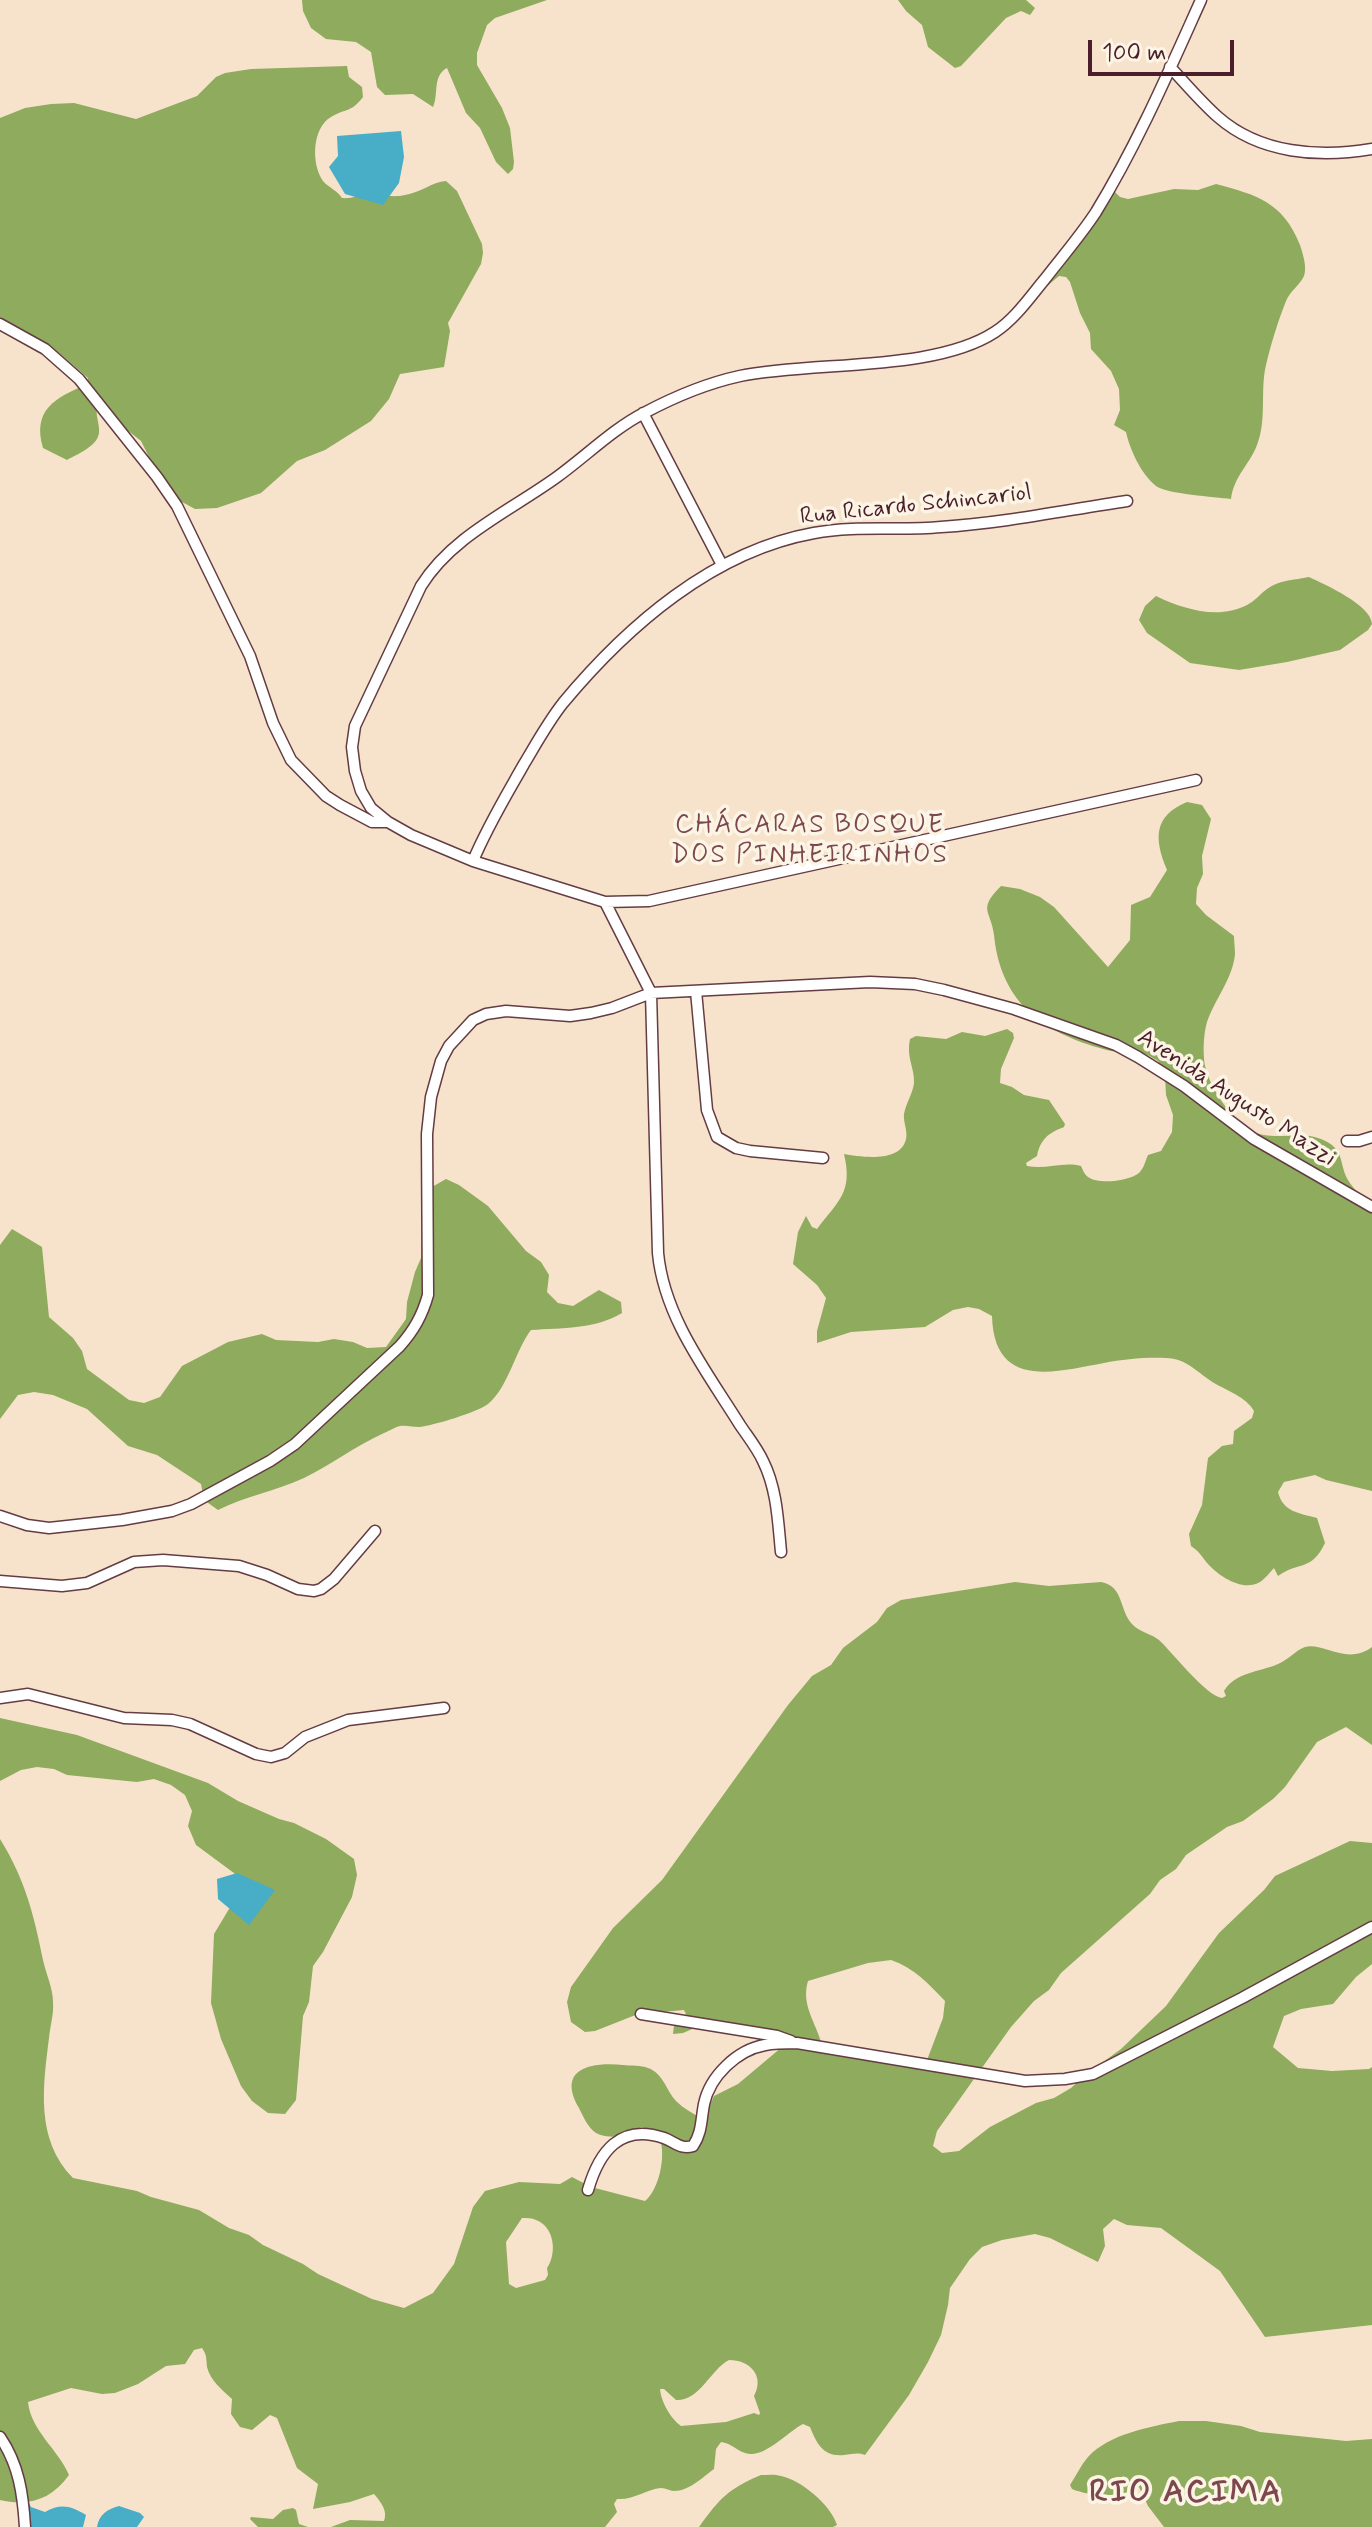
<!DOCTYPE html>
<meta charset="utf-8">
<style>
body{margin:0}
#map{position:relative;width:1372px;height:2527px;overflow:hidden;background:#f7e3cb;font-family:Mynerve,sans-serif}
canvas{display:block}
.scale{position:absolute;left:1088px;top:40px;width:146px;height:36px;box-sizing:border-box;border:4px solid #4a1f2b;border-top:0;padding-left:10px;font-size:24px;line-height:28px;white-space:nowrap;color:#4a1f2b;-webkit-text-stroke:6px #fcf5e5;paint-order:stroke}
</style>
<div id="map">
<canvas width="1372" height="2527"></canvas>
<div class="scale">100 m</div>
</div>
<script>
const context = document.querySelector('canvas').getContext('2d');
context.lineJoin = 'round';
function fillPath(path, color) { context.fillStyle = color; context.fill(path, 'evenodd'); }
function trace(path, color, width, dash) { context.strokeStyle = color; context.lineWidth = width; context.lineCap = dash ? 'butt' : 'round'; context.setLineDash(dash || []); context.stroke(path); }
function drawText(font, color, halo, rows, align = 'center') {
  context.font = font + ' Mynerve,sans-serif'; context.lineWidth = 7; context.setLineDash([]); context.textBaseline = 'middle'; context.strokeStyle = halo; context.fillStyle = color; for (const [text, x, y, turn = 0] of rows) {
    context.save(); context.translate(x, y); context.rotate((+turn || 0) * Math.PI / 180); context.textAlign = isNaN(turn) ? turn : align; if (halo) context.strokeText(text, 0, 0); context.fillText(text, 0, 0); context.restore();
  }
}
const forest = new Path2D(`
 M302,0H547L495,18L487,25L477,53V65L502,108L510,128L514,162L513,169L508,174L496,162L480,128L466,113L447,68C432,76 439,94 433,107L413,94L385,95L377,87L371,52L356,42L326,39L311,28L303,11Z
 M898,0H1026L1035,8L1030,15L1021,11L1006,18L961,66L955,68L928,47L922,25L906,11Z
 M347,66L349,77L362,87L363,97C351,113 346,108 331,117C312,128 311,164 323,181C329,188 337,190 342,198C351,199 358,195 367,195C379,194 393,198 405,195C420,193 432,182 446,181L457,191L482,244L483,253L481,264L448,323L450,331L444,367L400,374L389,399L371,421L325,450L297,461L261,493L217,508L195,509L160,490L153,465L141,441L97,406C95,415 100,424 99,433C97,447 77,454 67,460L43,448C32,410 55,398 85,385L88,378L59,353L0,318V118L25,108L51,104L74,103L136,119L197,96L216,77L225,73L251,69Z
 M1216,184C1257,195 1283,202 1300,245C1303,254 1307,267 1304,276C1300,285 1290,291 1286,301C1278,321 1271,344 1266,365C1260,390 1267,420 1257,445C1250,464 1234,476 1231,499C1215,497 1167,494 1156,486C1141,474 1130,450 1126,432L1114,425L1120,410L1119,389L1111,371L1091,349L1090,333L1080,313L1070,282L1066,277L1059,276L1040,292L1114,191L1120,197L1128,199L1174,189L1198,190Z
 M1309,577C1326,585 1371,605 1372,624L1368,630L1340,650L1287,662L1239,670L1190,663L1147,633L1139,620L1145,606L1156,596C1183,609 1218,620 1247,605C1255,601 1260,594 1267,589C1279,580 1294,580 1309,577Z
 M1187,802L1202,805L1211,819L1202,856L1203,874L1197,888L1196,904L1206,915L1234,936C1234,942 1235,948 1235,954C1233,978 1215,999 1207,1022C1204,1032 1203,1047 1204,1058C1205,1085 1238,1131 1264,1135C1288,1139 1305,1129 1329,1143C1344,1152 1340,1167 1348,1180C1354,1190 1364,1199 1372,1207V1491L1326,1480L1315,1475L1284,1482L1278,1492C1283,1512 1299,1513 1317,1518L1325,1543C1311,1572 1299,1561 1278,1576L1274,1568C1270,1572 1265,1579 1260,1582C1243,1592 1220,1577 1208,1564C1202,1557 1199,1551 1191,1546L1189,1534L1202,1505L1208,1458L1222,1446L1233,1444L1234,1431L1252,1418L1254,1411C1246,1397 1228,1391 1214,1383C1198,1373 1186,1358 1166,1358C1147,1357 1123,1359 1104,1363C1055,1372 994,1390 992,1316L979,1309L968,1307L953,1310L925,1327L851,1332L817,1343V1331L826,1298L817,1285L793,1264L798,1232L806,1216L812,1227L817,1229C839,1200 853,1192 844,1154C861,1157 901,1163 906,1139C908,1131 903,1122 904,1114C906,1103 913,1093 914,1083C915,1068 906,1058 910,1039L916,1036L946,1039L962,1032L985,1036L1007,1029L1013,1033L1014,1038L1001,1069L1000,1083L1012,1087L1024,1095L1049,1100L1065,1124L1064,1127C1048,1133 1040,1140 1037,1156L1026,1163L1027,1166C1046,1170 1063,1161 1081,1166C1083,1170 1084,1174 1088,1177C1099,1185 1129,1181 1139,1173C1144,1168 1145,1162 1148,1155L1161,1151L1172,1132L1173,1115L1166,1095L1165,1076L1158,1061C1153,1058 1147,1054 1142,1053C1131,1051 1122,1053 1111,1051C1047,1035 1001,1006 994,935C991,910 977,910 1001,886L1020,889L1040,897L1054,907L1108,967L1130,940L1131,905L1150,897L1167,870C1154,839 1153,816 1187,802Z
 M446,1179L459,1185L488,1206L526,1251L541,1262L549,1275L547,1292L558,1303L573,1306L599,1290L621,1302L622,1313C596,1329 561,1328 531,1330C515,1351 508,1388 488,1404C478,1412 432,1426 419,1427C413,1427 406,1425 400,1426C395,1427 389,1431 384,1433C355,1446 331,1465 304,1478C276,1491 245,1496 218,1510L204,1500L201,1484L157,1455L128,1446L87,1409L53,1395L34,1392L18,1395L0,1419V1245L12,1229L42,1247L49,1317L73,1338L82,1351L87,1369L129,1400L144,1403L160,1397L182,1366L228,1342L262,1334L276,1340L318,1342L334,1339L353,1342L367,1348L386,1347L406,1319L407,1302L415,1272L421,1258L422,1202L432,1187Z
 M1015,1582L1049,1586L1101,1582C1124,1586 1119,1610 1132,1624C1139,1632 1152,1634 1159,1640C1173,1653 1205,1695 1222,1698L1226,1696L1224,1691C1235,1672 1260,1672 1278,1664C1288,1660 1296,1650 1305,1647C1323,1642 1347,1666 1372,1647V1745L1346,1727L1317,1742L1285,1787L1273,1799L1243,1821L1227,1827L1186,1855L1176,1869L1160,1880L1150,1894L1061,1973L1049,1990L1034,2001L1011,2027L937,2131L933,2146L942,2153L959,2151L990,2127L1036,2103L1054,2098L1071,2088L1084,2076L1121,2049L1166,2006L1219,1933L1264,1890L1275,1876L1350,1841L1372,1843V1964L1356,1977L1333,2004L1301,2009L1284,2016L1273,2047L1298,2068L1332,2071L1369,2069L1372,2067V2325L1265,2337L1220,2271L1161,2228L1127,2225L1114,2219L1103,2229L1105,2246L1098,2262L1050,2238L1035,2234L1002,2240L982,2247L970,2259L950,2288L948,2305L941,2335L928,2362L909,2395L865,2455C857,2452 853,2454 844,2455C823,2457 817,2444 810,2427L803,2424C787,2432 763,2460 745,2453C736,2450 731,2443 721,2442L716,2449L714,2469C703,2477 689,2491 674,2491C670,2491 666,2488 661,2488C646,2489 635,2500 617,2499L614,2504L617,2512L605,2527H331L350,2520L384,2521C388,2511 381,2502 374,2494L350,2502L313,2509L318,2484L297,2468L277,2418L270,2415L252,2430L240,2427L231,2414L232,2399C222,2390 210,2380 207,2367C206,2358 207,2355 202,2348L194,2350L185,2364L166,2366L138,2384L115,2393L102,2394L71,2388L28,2402C31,2431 58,2449 69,2475C52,2499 29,2507 0,2500V1839C25,1879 34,1915 43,1960C46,1974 53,1988 53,2002C54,2014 50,2026 49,2038C43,2086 35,2140 73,2178L137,2191L151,2197L199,2210L229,2228L249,2235L263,2245L303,2264L318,2274L372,2299L404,2308L433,2293L454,2264L473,2207L485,2191L519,2182L560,2184L572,2177L591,2187L645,2201C659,2190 667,2154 659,2137C655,2130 648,2129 641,2127L633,2136C622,2136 606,2139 596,2133C588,2128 583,2116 579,2108C556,2068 592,2062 623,2065C631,2066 641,2065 648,2068C663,2073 666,2090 676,2101C683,2108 692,2113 701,2118L707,2112L714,2096L738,2084L782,2047L784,2042L699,2026L683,2033L673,2034L674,2025L686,2014L684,2010L638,2014L595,2031L585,2032L571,2022L567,2002L571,1987L613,1928L662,1880L788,1705L812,1676L831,1665L843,1648L877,1622L887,1608L901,1600ZM891,1960C914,1968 928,1983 945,2001L943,2018L927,2060L823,2050C819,2026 800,2007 808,1981L868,1963ZM522,2218C527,2218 532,2218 536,2220C555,2227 557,2254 547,2268L548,2275L545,2280L516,2288L509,2284L506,2242ZM729,2360C750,2360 765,2376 754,2396L760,2413L759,2415L754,2413L726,2422L681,2426C671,2419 661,2402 660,2389H664L676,2400C700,2401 710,2370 729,2360Z
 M0,1718L77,1735L208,1783L238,1801L279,1819L294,1823L326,1839L354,1859L357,1875L352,1897L323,1952L313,1966L309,2002L303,2016L296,2100L285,2114L268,2113L252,2101L241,2086L221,2039L211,2003L214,1934L232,1904L238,1876L196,1845L188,1826L192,1811L185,1795L171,1785L154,1779L137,1782L67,1775L54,1769L37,1767L21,1770L0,1781Z
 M1179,2421H1206L1241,2426L1260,2432L1346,2441L1372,2439V2527H1164L1148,2506L1139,2487C1121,2498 1092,2497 1072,2489L1070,2485C1076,2476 1081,2465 1088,2457C1109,2434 1149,2427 1179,2421Z
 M761,2475C767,2475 775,2474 781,2476C801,2480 831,2505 837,2525L833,2527H699C720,2498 728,2489 761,2475Z
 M293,2508L296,2510L299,2524L308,2527H258L250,2519L251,2517L273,2519L283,2510Z`);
const water = new Path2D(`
 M401,131L404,157L399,183L383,205L345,194L329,167L338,156L337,136Z
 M237,1873L275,1890L249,1925L218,1899L217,1879Z
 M28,2501L31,2507L45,2512C61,2503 71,2506 86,2515L83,2527H26L25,2507Z
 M119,2506L140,2513L144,2517L137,2527H97C99,2514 108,2509 119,2506Z`);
const minor = new Path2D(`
 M1170,67C1186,84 1201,102 1218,117C1260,154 1320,158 1372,149
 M0,324L45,349L79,379L157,477L177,506L250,656L273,723L291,760L326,796L340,805L372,822H388
 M643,413L722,565
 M1196,780L649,901L605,902L473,861L411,835L388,822L371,808L361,791L355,771L352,747L355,726L421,586C452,536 510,511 557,477C586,456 613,429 644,413C674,397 708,383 740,376C814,361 934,372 995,332C1015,319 1030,297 1045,279C1062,257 1081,235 1096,212C1137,145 1169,71 1201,0
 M473,861C487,827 506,796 524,764C536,744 548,722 563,703C627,626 713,551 814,533C857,525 899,531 941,527C1004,523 1066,510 1127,501
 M605,902L651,993L658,1253C664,1317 707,1372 740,1425C748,1437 757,1448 763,1461C777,1489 778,1521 781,1552
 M696,991L707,1110L717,1137L736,1148L750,1151L823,1158
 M1347,1141H1359L1372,1137
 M0,1516L27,1525L49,1528L122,1520L172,1511L191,1504L270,1461L295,1444L400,1346C414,1330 422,1316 428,1295L427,1134L431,1097L441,1061L449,1046L473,1020L486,1014L506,1011L570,1016L591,1013L612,1008L651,993L870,982L915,984L944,990L1014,1009L1116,1045L1138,1057L1184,1086L1254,1139L1372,1207
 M0,1581L62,1586L87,1583L134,1562L163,1560L239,1566L267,1575L298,1589L314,1591L321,1589L334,1579L375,1531
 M0,1698L28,1694L124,1718L172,1720L190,1724L256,1754L271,1757L285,1753L305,1737L348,1720L444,1708
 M641,2014L777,2036L791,2041
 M588,2190C599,2152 620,2123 664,2138C675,2142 681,2150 693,2146C702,2133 701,2120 704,2104C710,2076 737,2050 765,2045C775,2043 786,2043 797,2043L1025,2081L1065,2079L1093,2074L1242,1998L1372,1927
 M0,2437C19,2465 23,2494 25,2527`);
const streetNames = [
 ["Rua Ricardo Schincariol",916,506,-6],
 ["Avenida Augusto Mazzi",1236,1099,33]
];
const neighbourhoodNames = [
 ["CHÁCARAS BOSQUE",810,827],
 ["DOS PINHEIRINHOS",810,857]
];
const districtNames = [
 ["RIO ACIMA",1186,2494]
];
fillPath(forest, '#8eab5e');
fillPath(water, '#48adc7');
trace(minor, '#643c43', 13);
trace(minor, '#fff', 10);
drawText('24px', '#4a1f2b', '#fcf5e5', streetNames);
context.letterSpacing = '2px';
drawText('26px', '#7d474e', '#fcf5e5', neighbourhoodNames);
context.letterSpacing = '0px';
context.letterSpacing = '2px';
drawText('bold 32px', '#7d474e', '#fcf5e5', districtNames);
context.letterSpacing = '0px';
</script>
